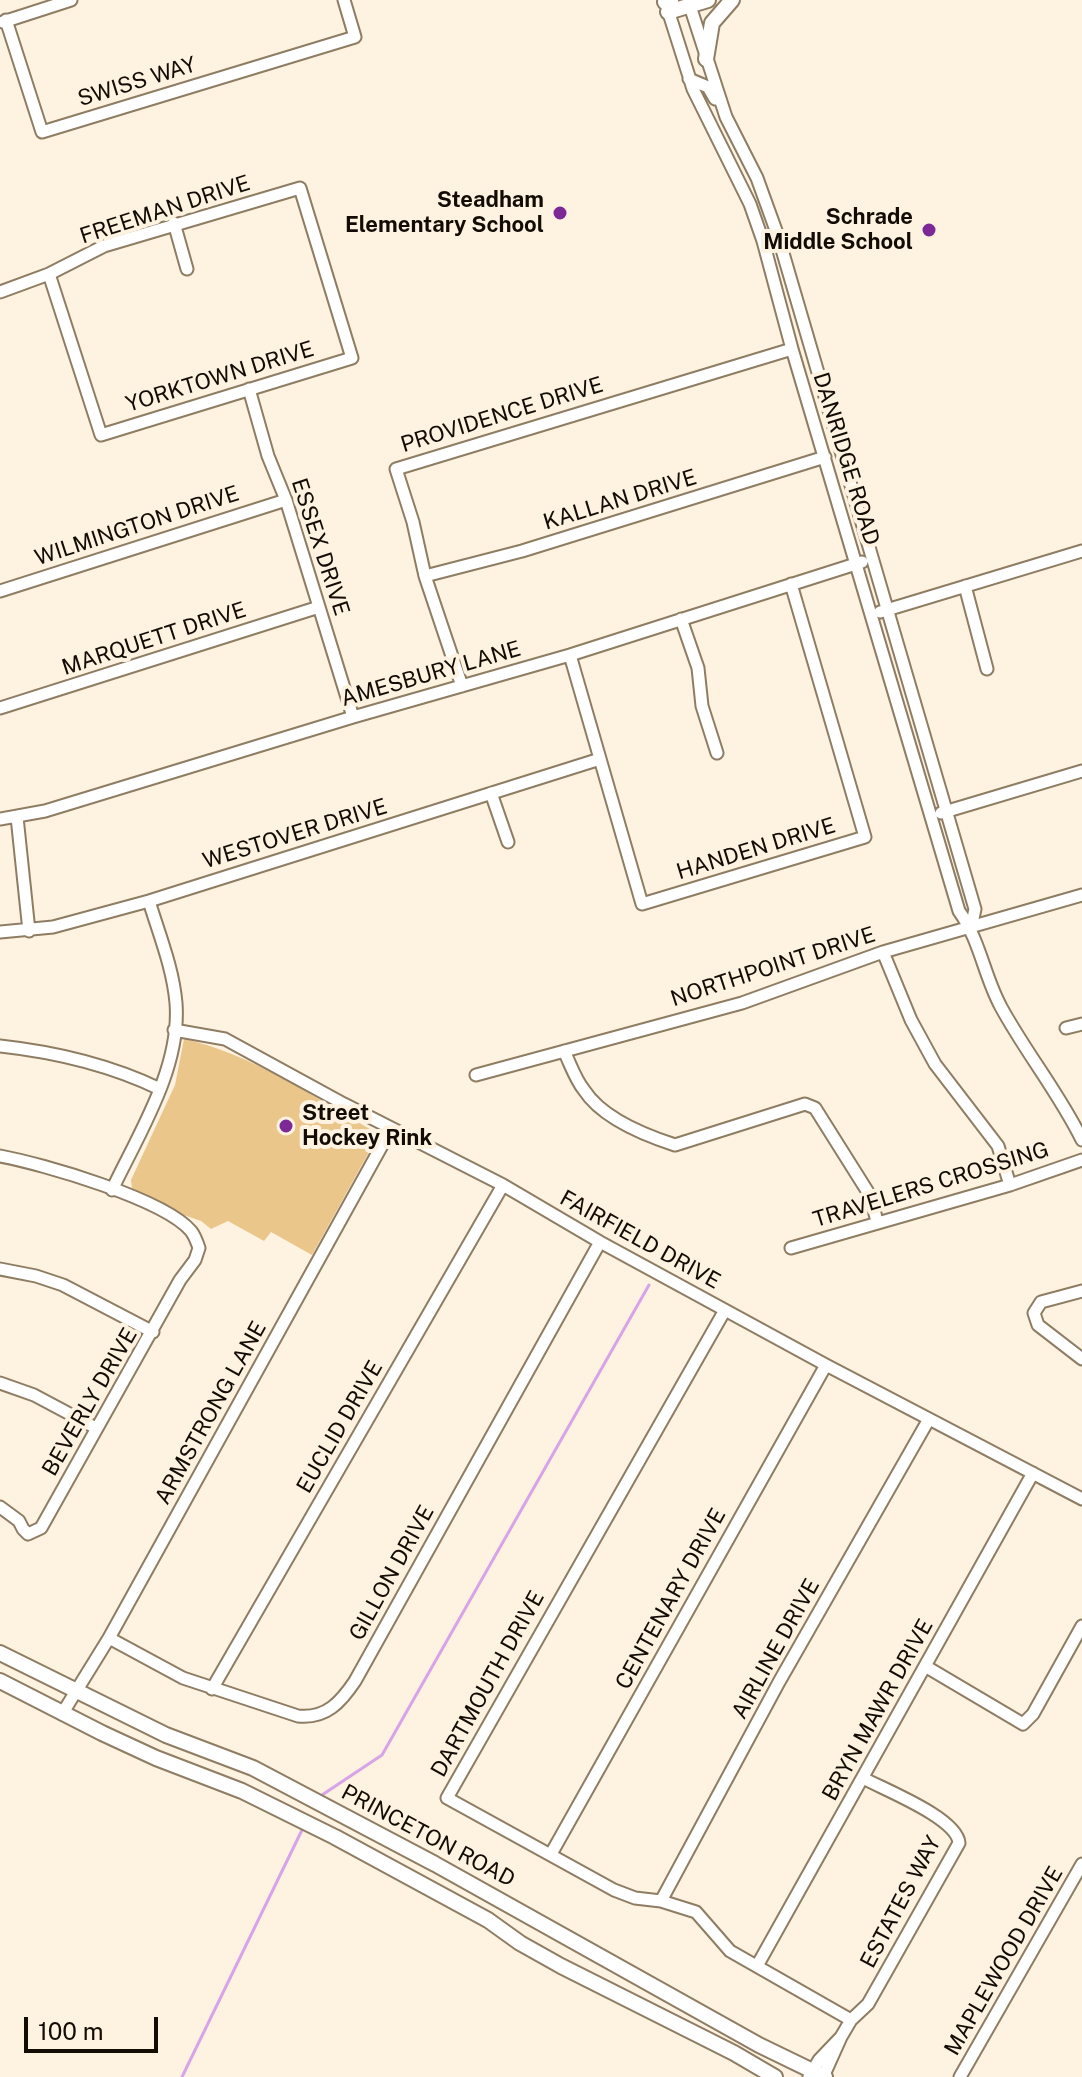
<!DOCTYPE html>
<style>
body{margin:0}
#map{position:relative;width:1082px;height:2077px;overflow:hidden;background:#fef2e1;font-family:"Public Sans",sans-serif}
canvas{display:block}
.scale{position:absolute;left:24px;top:2017px;width:134px;height:36px;box-sizing:border-box;border:4px solid #120c04;border-top:0;padding-left:10px;font-size:24px;line-height:28px;white-space:nowrap;color:#120c04;-webkit-text-stroke:6px #fef2e1;paint-order:stroke}
</style>
<div id="map">
<canvas width="1082" height="2077"></canvas>
<div class="scale">100 m</div>
</div>
<script>
const context = document.querySelector('canvas').getContext('2d');
context.lineJoin = 'round';
function fillPath(path, color) { context.fillStyle = color; context.fill(path, 'evenodd'); }
function trace(path, color, width, dash) { context.strokeStyle = color; context.lineWidth = width; context.lineCap = dash ? 'butt' : 'round'; context.setLineDash(dash || []); context.stroke(path); }
function drawText(font, color, halo, rows, align = 'center') {
  context.font = font + ' "Public Sans",sans-serif'; context.lineWidth = 8; context.setLineDash([]); context.textBaseline = 'middle'; context.strokeStyle = halo; context.fillStyle = color; for (const [text, x, y, turn = 0] of rows) {
    context.save(); context.translate(x, y); context.rotate((+turn || 0) * Math.PI / 180); context.textAlign = isNaN(turn) ? turn : align; if (halo) context.strokeText(text, 0, 0); context.fillText(text, 0, 0); context.restore();
  }
}
const green = new Path2D(`
 M184,1039C254,1054 317,1100 379,1134L312,1255L271,1232L264,1241L228,1221L211,1229L201,1221L181,1214L132,1188L131,1180L175,1085Z`);
const stream = new Path2D(`
 M322,1795L382,1755L649,1285
 M182,2077L302,1830`);
const minor = new Path2D(`
 M690,6L726,117L757,178L778,236L975,909L971,928
 M667,7L693,89L750,204L763,241L792,349L959,911C980,940 984,976 1001,1007C1026,1053 1059,1093 1082,1140
 M6,20L42,132L355,37L344,0
 M3,22L71,0
 M689,79L708,87L715,99
 M174,223L187,269
 M0,292L49,274L104,246L300,188L352,358L101,435L49,274
 M249,389L268,456L286,500L353,717
 M425,576L522,551L825,457
 M965,586L987,669
 M0,591L286,500
 M880,612L1082,551
 M681,619L698,668L702,706L717,753
 M570,655L642,904L865,837L791,584
 M462,686L425,576L413,522L396,469L792,349
 M0,708L319,607
 M491,793L508,842
 M941,813L1082,771
 M17,817L29,931
 M0,819L45,811L353,717L570,655L862,562
 M0,932L53,927L149,901L600,759
 M883,952L911,1020L935,1064L998,1146L1010,1185
 M1066,1028L1082,1024
 M174,1030L225,1039L344,1104L503,1185L600,1242L826,1365L1082,1499
 M0,1046C55,1052 110,1065 160,1089
 M564,1051C570,1063 575,1079 584,1090C602,1118 644,1135 675,1145L805,1104L815,1108L871,1197L877,1222
 M476,1075L742,1003L883,952L1082,895
 M0,1156C43,1164 164,1199 191,1231C195,1236 197,1242 199,1248L195,1260L180,1280L41,1528L28,1534L23,1529L19,1521L0,1507
 M112,1190C139,1133 181,1068 176,1003C173,968 159,934 149,901
 M791,1248L1010,1185L1082,1160
 M0,1269L36,1276L63,1285L153,1332
 M1082,1291L1041,1302L1034,1313L1038,1325L1082,1359
 M725,1310L447,1798L614,1890L635,1898L661,1901L696,1912L730,1951L851,2020
 M0,1383L34,1395L96,1428
 M109,1638L183,1678L298,1716C326,1719 341,1702 355,1681L600,1242
 M925,1666L1023,1724L1033,1714L1082,1626
 M212,1689L503,1185
 M62,1714L109,1638L391,1129
 M551,1854L826,1365
 M661,1901L779,1682L929,1419
 M757,1966L1033,1473
 M841,2037L851,2020L868,2004L959,1843C957,1818 885,1790 863,1778
 M809,2077L819,2060L841,2037L823,2077
 M960,2077L1082,1864`);
const major = new Path2D(`
 M665,2L671,0
 M668,12L708,0
 M706,59L712,23L732,0
 M0,1653L166,1735L253,1768L435,1864L759,2045L825,2077
 M0,1681L102,1733L156,1758L242,1791L335,1837L488,1920L520,1943L561,1966L734,2053L775,2077`);
const markers = [
 [560,213,8,"#7d2897"],
 [929,230,8,"#7d2897"],
 [286,1126,8,"#7d2897"]
];
const streetNames = [
 ["SWISS WAY",137,82,-17],
 ["FREEMAN DRIVE",165,210,-18],
 ["YORKTOWN DRIVE",220,377,-17],
 ["PROVIDENCE DRIVE",502,415,-17],
 ["DANRIDGE ROAD",846,459,73],
 ["KALLAN DRIVE",620,500,-17],
 ["WILMINGTON DRIVE",137,526,-18],
 ["ESSEX DRIVE",320,547,72],
 ["MARQUETT DRIVE",154,639,-18],
 ["AMESBURY LANE",431,674,-16],
 ["WESTOVER DRIVE",295,834,-17],
 ["HANDEN DRIVE",756,849,-17],
 ["NORTHPOINT DRIVE",773,967,-18],
 ["TRAVELERS CROSSING",931,1185,-17],
 ["FAIRFIELD DRIVE",640,1240,29],
 ["BEVERLY DRIVE",90,1402,-60],
 ["ARMSTRONG LANE",211,1413,-61],
 ["EUCLID DRIVE",340,1427,-60],
 ["GILLON DRIVE",392,1573,-61],
 ["CENTENARY DRIVE",671,1599,-61],
 ["AIRLINE DRIVE",776,1649,-61],
 ["DARTMOUTH DRIVE",488,1684,-61],
 ["BRYN MAWR DRIVE",878,1710,-61],
 ["PRINCETON ROAD",428,1836,28],
 ["ESTATES WAY",901,1902,-62],
 ["MAPLEWOOD DRIVE",1004,1961,-60]
];
const poiNames = [
 ["Steadham",544,200],
 ["Elementary School",544,225],
 ["Schrade",913,217],
 ["Middle School",913,242],
 ["Street",302,1113,"left"],
 ["Hockey Rink",302,1138,"left"]
];
fillPath(green, '#ebc68b');
trace(stream, '#d7a3e9', 3);
trace(minor, '#8e7d63', 15);
trace(major, '#8e7d63', 18);
trace(minor, '#fff', 11);
trace(major, '#fff', 14);
for (const [x, y, r, color] of markers) { const dot = new Path2D(); dot.arc(x, y, r, 0, 2 * Math.PI); context.fillStyle = color; context.fill(dot); trace(dot, '#fef2e1', 3); }
drawText('22px', '#120c04', '#fef2e1', streetNames);
drawText('bold 22px', '#120c04', '#fef2e1', poiNames, 'right');
</script>
